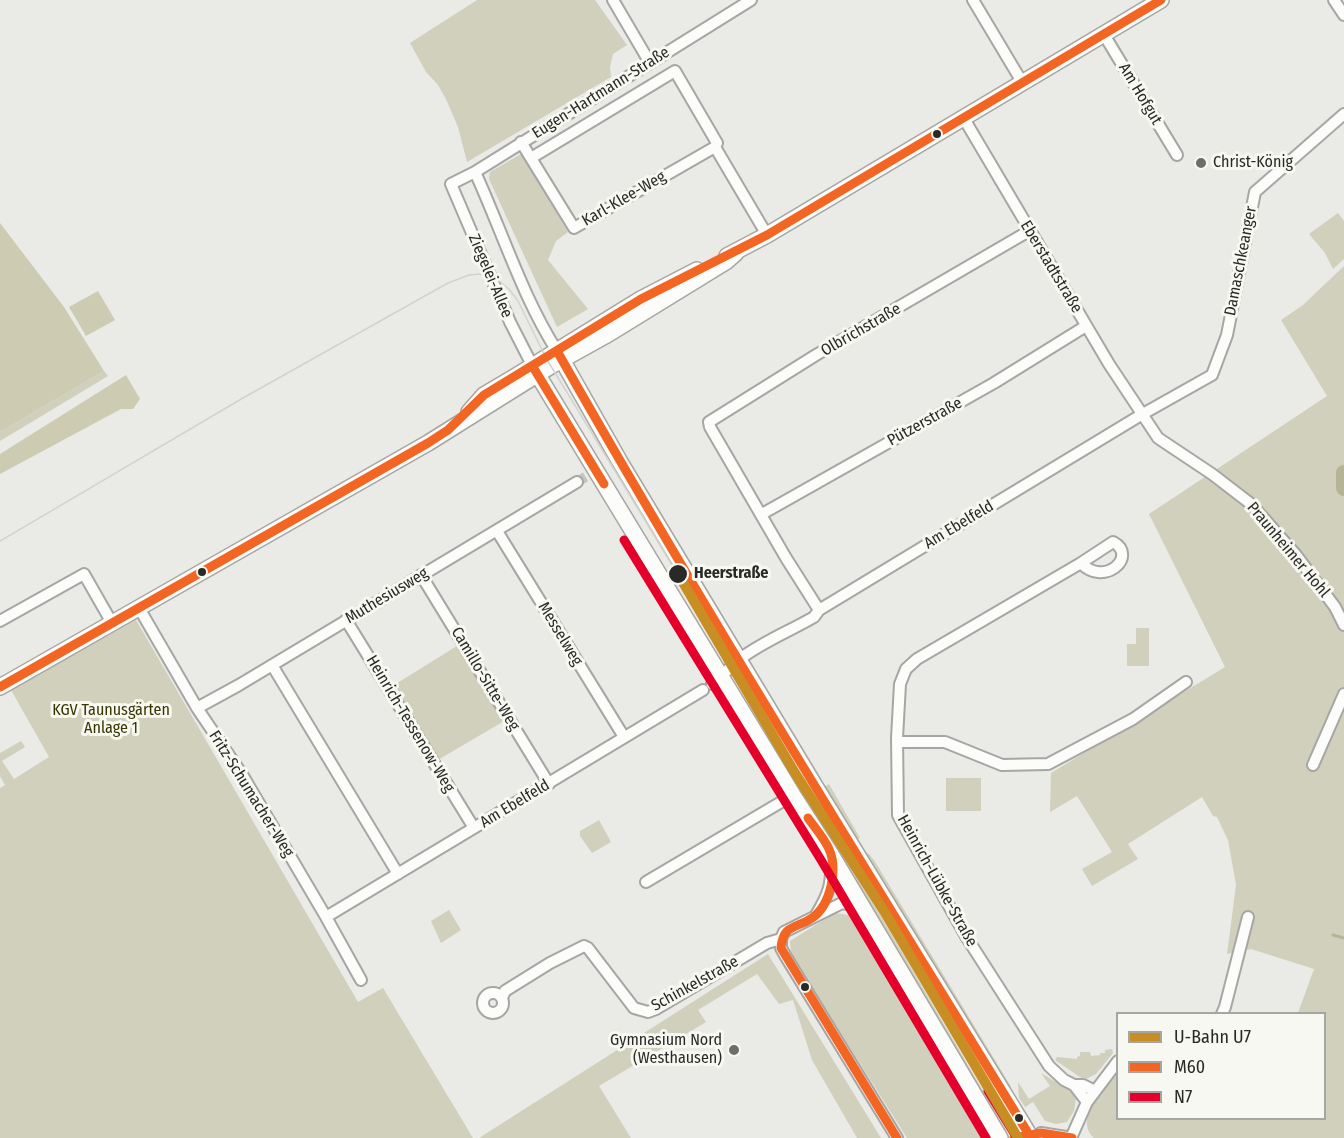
<!DOCTYPE html>
<meta charset="utf-8">
<style>
body{margin:0}
#map{position:relative;width:1344px;height:1138px;overflow:hidden;background:#eaeae6;font-family:"Fira Sans Condensed",sans-serif}
canvas{display:block}
.legend{position:absolute;left:1116px;top:1012px;width:210px;height:108px;box-sizing:border-box;background:#f8f8f2;border:2px solid #a5a5a1;margin:0;padding:8px 10px;list-style:none;font-size:18px;color:#292927}
.legend li{display:flex;align-items:center;gap:12px;height:30px}
.legend b{width:30px;border:2px solid #a5a5a1}
</style>
<div id="map">
<canvas width="1344" height="1138"></canvas>
<ul class="legend">
<li><b style="height:8px;background:#c88e24"></b>U-Bahn U7</li>
<li><b style="height:8px;background:#f26522"></b>M60</li>
<li><b style="height:8px;background:#e4002b"></b>N7</li>
</ul>
</div>
<script>
const context = document.querySelector('canvas').getContext('2d');
context.lineJoin = 'round';
function fillPath(path, color) { context.fillStyle = color; context.fill(path, 'evenodd'); }
function trace(path, color, width, dash) { context.strokeStyle = color; context.lineWidth = width; context.lineCap = dash ? 'butt' : 'round'; context.setLineDash(dash || []); context.stroke(path); }
function drawText(font, color, halo, rows, align = 'center') {
  context.font = font + ' "Fira Sans Condensed",sans-serif'; context.lineWidth = 6; context.setLineDash([]); context.textBaseline = 'middle'; context.strokeStyle = halo; context.fillStyle = color; for (const [text, x, y, turn = 0] of rows) {
    context.save(); context.translate(x, y); context.rotate((+turn || 0) * Math.PI / 180); context.textAlign = isNaN(turn) ? turn : align; if (halo) context.strokeText(text, 0, 0); context.fillText(text, 0, 0); context.restore();
  }
}
const green = new Path2D(`
 M477,0H595L627,45L613,54L610,67L611,77L467,162L458,127L446,99L438,85L426,72L410,43Z
 M521,154L568,232L556,241L548,260L588,309L557,327L489,179L490,172Z
 M1338,213L1344,221V259L1333,269L1325,253L1309,234Z
 M1344,266V1138H1094C1073,1118 1105,1088 1117,1073L1118,1118H1324V1014L1298,1013L1314,969L1251,949L1227,954L1236,885L1228,840L1217,817L1213,816L1202,797L1128,844L1138,859L1092,886L1082,869L1112,852L1077,796L1050,812L1051,773L1225,667L1149,514L1327,396L1281,320L1303,305Z
 M104,371L108,376L0,441V432Z
 M136,620L358,1002L383,988L473,1138H0V788L5,785L0,776V753L21,741L25,747L2,761L14,779L49,757L11,690Z
 M1136,628H1149V666H1127V644H1136Z
 M460,644L506,720L436,761L391,687Z
 M735,687L879,913L1006,1130L1002,1132L884,927L818,826Z
 M946,778H981V811H946Z
 M829,784L860,838L855,840L824,787Z
 M599,820L611,842L592,853L580,836V831Z
 M868,853L874,860L1010,1085L1012,1094L866,856Z
 M449,910L461,930L441,943L431,921Z
 M835,913L856,916L988,1138H907L791,954L790,941Z
 M768,954L881,1138H857L812,1060L793,1000L779,1004L757,974L698,1010L706,1022L599,1086L631,1138H479Z
 M1112,1049L1113,1053L1096,1074L1086,1079L1080,1077L1055,1060L1057,1057L1077,1059V1057L1080,1056V1052H1090L1091,1056L1100,1055V1053H1105V1050Z
 M1041,1073L1071,1091L1076,1098L1074,1111L1067,1122L1056,1124L1045,1121L1033,1102L1025,1107L1019,1098L1018,1082L1029,1099L1050,1086Z`);
const forest = new Path2D(`
 M0,223L64,307L104,371L0,432Z
 M98,291L115,320L86,336L69,307Z
 M126,375L140,399L133,409H121L0,474V454Z`);
const stream = new Path2D(`
 M1333,935L1344,938`);
const river = new Path2D(`
 M1344,473V488`);
const streetTunnel = new Path2D(`
 M577,482L587,476
 M1014,1138L1035,1133`);
const street = new Path2D(`
 M613,0L650,63
 M973,0L1022,82
 M1334,0L1344,15
 M1103,33L1177,155
 M963,117L1109,364L1158,438L1212,474L1251,504L1296,555L1335,607L1344,625
 M521,142L574,228L715,147L767,235
 M531,158L675,71L717,143L715,147
 M475,172C502,231 522,296 557,351
 M533,367L510,322L451,184L475,172L751,0
 M762,514L994,383L1086,326
 M497,531L624,737
 M1113,542C1139,556 1104,588 1081,563Z
 M421,575L549,784
 M139,608L197,708L243,776L326,917L361,980
 M819,610L786,558L710,427L709,422L816,355L1029,231
 M346,620L474,828
 M0,621L84,574L112,623
 M272,665L398,874
 M712,684C723,677 730,666 740,659C762,642 790,631 814,617L819,610L1141,415L1212,375L1227,335L1255,192L1344,114
 M197,708L239,685L577,482
 M897,742H945L1002,765L1048,764L1133,719L1186,682
 M1313,765L1344,694
 M646,882L793,795
 M816,915C830,892 832,883 831,857
 M326,917L703,690
 M781,939V948L786,957L897,1138
 M483 1003a10 10 0 1 1 20 0a10 10 0 1 1-20 0Z
 M502,998L505,991L550,963L584,946L588,948L634,1008L648,1012L656,1009L767,943L781,939L784,932L842,903L852,905L863,914
 M1222,1014L1225,1007L1248,917
 M1074,1085L1064,1080L1049,1066L967,938L898,815L897,738L900,684L906,669L917,659L1081,563
 M1087,1102L1074,1085H1083L1095,1091
 M1041,1133L1072,1138
 M1071,1138L1087,1102L1118,1061`);
const secondary = new Path2D(`
 M727,256L767,235L1161,0
 M557,351L620,462L815,786L1022,1123
 M533,367L793,795L831,854L1000,1138
 M469,412L484,395L516,376L641,299L697,270
 M0,687L428,443L551,366L605,336L727,261L736,253`);
const tram = new Path2D(`
 M0,541L243,398L448,283L469,275L480,274L499,281L509,289L518,301L546,358L678,574`);
const secondaryBridge = new Path2D(`
 M1022,1123L1031,1138`);
const bus1 = new Path2D(`
 M557,351C708,617 871,877 1031,1138
 M533,367L604,484
 M0,687L428,443L448,430L484,395L641,299L767,235L1161,0
 M808,818C815,828 824,838 829,849C838,869 831,905 812,918C796,929 783,924 781,948L897,1138
 M1014,1138L1041,1133L1072,1138`);
const bus2 = new Path2D(`
 M624,540L821,860L986,1138
 M988,1091L1017,1138`);
const metro1 = new Path2D(`
 M678,574L795,773L884,911L1018,1138`);
const markers = [
 [937,134,5,"#292927"],
 [1201,163,6,"#6d6d6a"],
 [202,572,5,"#292927"],
 [678,574,10,"#292927"],
 [805,987,5,"#292927"],
 [734,1050,6,"#6d6d6a"],
 [1019,1118,5,"#292927"]
];
const streetNames = [
 ["Eugen-Hartmann-Straße",601,93,-32],
 ["Am Hofgut",1140,94,59],
 ["Karl-Klee-Weg",624,199,-30],
 ["Damaschkeanger",1241,261,-79],
 ["Eberstadtstraße",1051,267,59],
 ["Ziegelei-Allee",490,276,67],
 ["Olbrichstraße",861,330,-30],
 ["Pützerstraße",925,422,-29],
 ["Am Ebelfeld",959,525,-31],
 ["Praunheimer Hohl",1288,550,50],
 ["Muthesiusweg",387,596,-31],
 ["Messelweg",560,634,59],
 ["Camillo-Sitte-Weg",485,679,59],
 ["Heinrich-Tessenow-Weg",410,724,59],
 ["Fritz-Schumacher-Weg",251,794,58],
 ["Am Ebelfeld",515,804,-31],
 ["Heinrich-Lübke-Straße",937,881,61],
 ["Schinkelstraße",695,984,-29]
];
const poiNames = [
 ["Christ-König",1213,163],
 ["Gymnasium Nord",722,1041,"right"],
 ["(Westhausen)",722,1059,"right"]
];
const stopNames = [
 ["Heerstraße",694,574]
];
const parkNames = [
 ["KGV Taunusgärten",111,711],
 ["Anlage 1",111,729]
];
fillPath(green, '#d1d0bc');
fillPath(forest, '#cdcbb2');
trace(stream, '#b6b496', 3);
trace(river, '#b6b496', 16);
trace(streetTunnel, '#c3c3c0', 10, [10, 5]);
trace(street, '#a6a6a4', 14);
trace(secondary, '#a6a6a4', 18);
trace(street, '#fcfcfb', 10);
trace(secondary, '#fcfcfb', 15);
trace(tram, '#d2d2d1', 1.5);
trace(secondaryBridge, '#a6a6a4', 18, []);
trace(secondaryBridge, '#fcfcfb', 15);
trace(bus1, '#f26522', 9);
trace(bus2, '#e4002b', 9);
trace(metro1, '#c88e24', 10);
for (const [x, y, r, color] of markers) { const dot = new Path2D(); dot.arc(x, y, r, 0, 2 * Math.PI); context.fillStyle = color; context.fill(dot); trace(dot, '#f8f8f2', 2); }
drawText('16px', '#292927', '#f8f8f2', streetNames);
drawText('16px', '#292927', '#f8f8f2', poiNames, 'left');
drawText('bold 16px', '#292927', '#f8f8f2', stopNames, 'left');
drawText('16px', '#393500', '#f8f8f2', parkNames);
</script>
